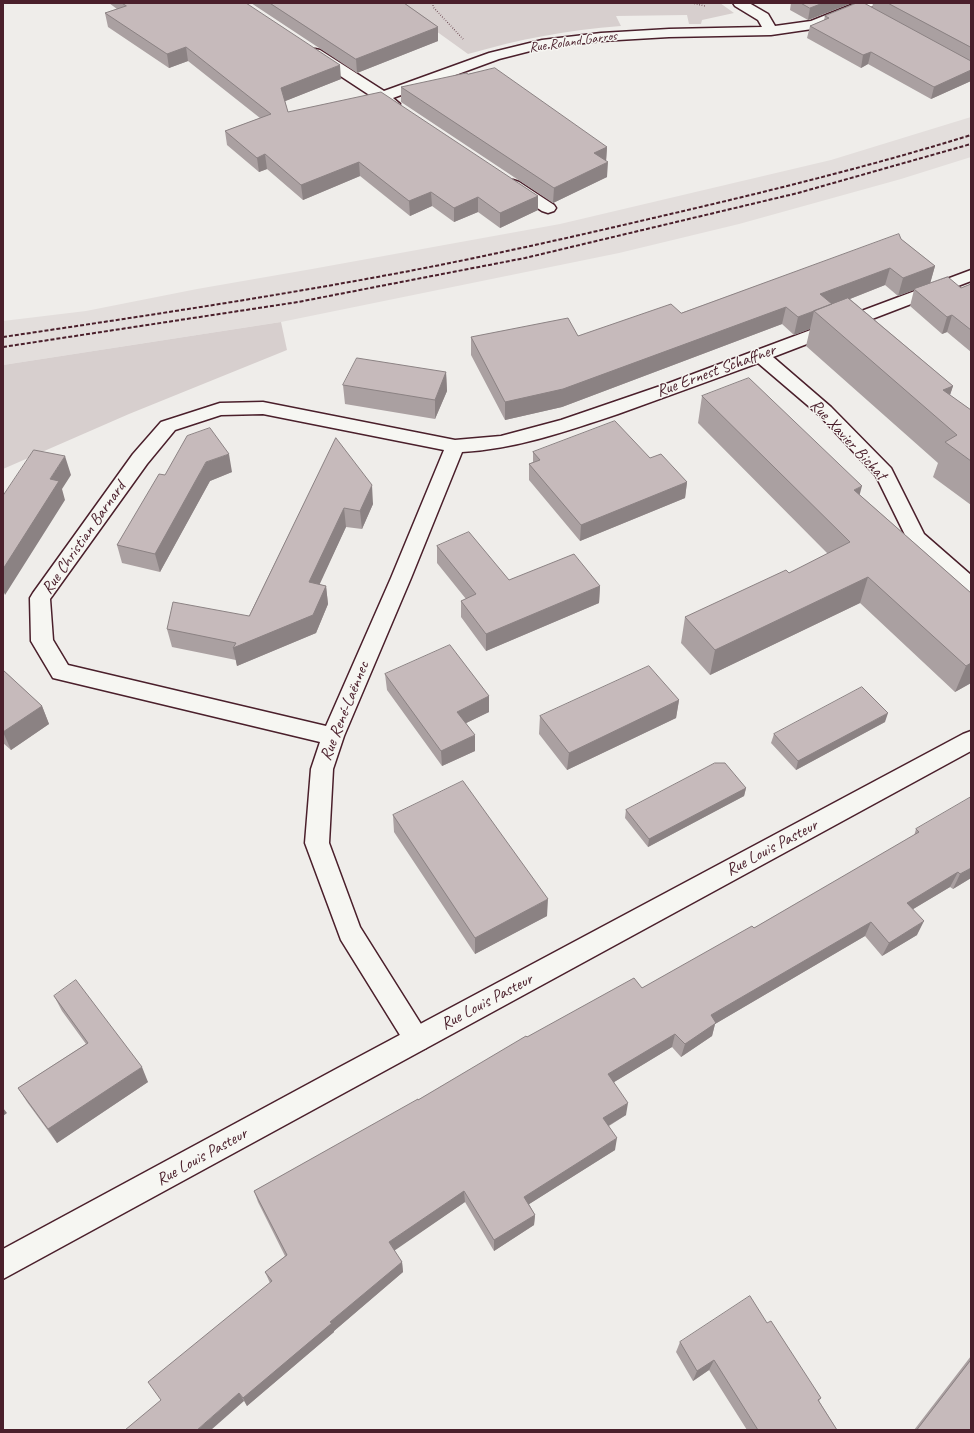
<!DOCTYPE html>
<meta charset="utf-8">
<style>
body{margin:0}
#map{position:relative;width:974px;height:1433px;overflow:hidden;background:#efedea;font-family:Caveat,sans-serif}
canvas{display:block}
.frame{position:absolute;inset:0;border:4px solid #4a1f2b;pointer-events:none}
</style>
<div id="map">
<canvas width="974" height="1433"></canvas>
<div class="frame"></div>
</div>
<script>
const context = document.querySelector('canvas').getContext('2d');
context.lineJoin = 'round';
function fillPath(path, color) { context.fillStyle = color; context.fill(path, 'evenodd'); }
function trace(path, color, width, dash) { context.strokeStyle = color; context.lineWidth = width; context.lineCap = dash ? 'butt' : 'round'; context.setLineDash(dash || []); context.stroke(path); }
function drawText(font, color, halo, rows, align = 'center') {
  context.font = font + ' Caveat,sans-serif'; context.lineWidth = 3; context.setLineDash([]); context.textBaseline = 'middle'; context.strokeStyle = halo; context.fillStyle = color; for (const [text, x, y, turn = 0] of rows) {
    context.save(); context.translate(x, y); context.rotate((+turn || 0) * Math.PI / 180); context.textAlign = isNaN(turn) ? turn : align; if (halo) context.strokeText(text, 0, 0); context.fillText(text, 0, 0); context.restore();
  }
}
const built = new Path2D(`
 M971,117V157L901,179L739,224L619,253L281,322L3,365V321L86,311L197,289L312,269L560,224L831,160Z`);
const green = new Path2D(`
 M397,3H720L734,13L702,20L701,24H689L687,15L616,16L621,26C566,30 521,39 468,54Z
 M281,322L287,350L129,414L3,469V365Z`);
const path = new Path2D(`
 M432,3L434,8L464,40
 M692,3L705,6`);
const minor = new Path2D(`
 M733,3H749L768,14L775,26L811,21L856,3H875L873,6L819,28L771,35L669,37L601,41L542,48L499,59L393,98L400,104L398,107C389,109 384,104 377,100L310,56L308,53L310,50L315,49L320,50L384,91L489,53L542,40L601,33L669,29L762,27L758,20L735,6Z
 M513,180L519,182L554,205L556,208L554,211L548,213L542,211L507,188L505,185L507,182Z
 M971,270V281L773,357L831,407L891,468L924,534L971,575V594L964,592L909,543L876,476L819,415L758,363C712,380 665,397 618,414C567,431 516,449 462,452L411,578L344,736L333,769L329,843L360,927L426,1032L430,1040L426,1048L417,1052L408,1048L341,940L305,843L311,769L320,742L53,678L31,641L30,598L33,593L133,454L161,422L220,403L263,402L455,440L501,436L561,420L669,383ZM263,414L444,450L391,578L326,726L68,665L53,640L50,599L147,464L175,430L221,415Z`);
const tertiary = new Path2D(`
 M971,731V751L3,1279V1249L336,1069L963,734Z`);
const rail = new Path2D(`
 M3,337C124,319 246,301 366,279C461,262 555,241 649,219C757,194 865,168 971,135
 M3,347L298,302L525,258L798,193L971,144`);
const wall = new Path2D(`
 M109,3H246L341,79L285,101L288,112L538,196V210L500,228L478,212L454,222L432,206L410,216L360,176L303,200L267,169L259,172L227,145L225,131L260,118L188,61L169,68L108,27L105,13L117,9Z
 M251,3H404L438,27V41L357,73Z
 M791,3H852L808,20L790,10Z
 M873,3H971V81L931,99L868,64L861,68L807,38L810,26L824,20L825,16L872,8Z
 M401,87L607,147L606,161L607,177L553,203L401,102Z
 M901,239L935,266L930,283L961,288L971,284V352L947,332L942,334L910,306L914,290L898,296L885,285L850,299L953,386L950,395L971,410V505L933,477L938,463L806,346L810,329L794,335L782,324L562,407L505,420L471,355V337L578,336L681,313Z
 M446,372L447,391L435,419L345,404L343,385Z
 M702,396L860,495L971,593V683L955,692L860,603L710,675L681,643L685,617L789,573L828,554L698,423Z
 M336,438L373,504L362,529L346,527L319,584L326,586L328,604L316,633L237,666L236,660L172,647L167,629L249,616Z
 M533,452L687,482L685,498L580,541L529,480V464L533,462Z
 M232,472L210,481L160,572L122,563L117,545L165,475Z
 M437,546L509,580L600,586L599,603L486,651L461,617V601L466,599L437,563Z
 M3,670L42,706L49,724L11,750L3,743Z
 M385,674L489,696V712L466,723L475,751L442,766L387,690Z
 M679,700L676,718L567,770L539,734L540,716Z
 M885,722L796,770L771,743L774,734Z
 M746,788L744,796L648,847L625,818L626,810Z
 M393,815L547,916L475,954L394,832Z
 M916,829L971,878L953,889L950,887L913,909L917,935L882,956L865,936L715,1024L712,1036L681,1057L672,1047L614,1082L626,1115L609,1126L615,1150L529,1204L535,1215L534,1225L494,1251L465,1202L394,1250L402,1262L403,1272L334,1331V1332L247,1406L244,1401L161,1400L270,1283L265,1272L285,1256L258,1202L254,1191L418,1100L527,1037L642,988L754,928L914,836Z
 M54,996L148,1082L57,1143L27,1102L18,1088L86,1044L62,1011Z
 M767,1323L821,1398L819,1401L837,1430H747L709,1370L693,1381L676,1352L680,1342Z
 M971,1356V1430H914Z`);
const shadedWall = new Path2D(`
 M823,3H852L808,20L810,8Z
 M438,27V41L357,73L356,59Z
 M186,47L188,61L169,68L167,54Z
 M871,52L868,64L861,68L863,55Z
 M340,65L341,79L283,102L281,88Z
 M971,70V81L931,99L934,87Z
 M607,147L606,162L594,153Z
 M265,154L267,169L259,172L257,158Z
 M359,162L360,176L303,200L301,185Z
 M608,162L607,177L553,203L554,188Z
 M431,192L432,206L410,216L409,201Z
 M538,196V210L500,228V213Z
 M478,197V212L454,222V208Z
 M935,266L930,284L898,296L903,278Z
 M890,268L885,285L832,306L820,294Z
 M786,307L782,324L562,407L505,420V402Z
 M814,311L810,329L794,335L798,317Z
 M952,315L947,332L942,334L947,317Z
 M446,372L447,391L435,419V400Z
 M953,386L941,421L943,390Z
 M229,454L232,472L210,481L160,572L155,554L206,462Z
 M65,456L71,475L62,489L65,500L5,595L3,590V569L50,479Z
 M687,482L685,498L580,541L581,525Z
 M372,485L373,504L362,529L360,511Z
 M862,486L855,512L854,490Z
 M344,508L346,527L312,601L309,582Z
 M868,577L860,603L710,675L715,650Z
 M326,586L328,604L316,633L237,666L233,648Z
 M600,586L599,603L486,651V634Z
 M971,663V683L955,692L966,666Z
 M489,696V712L458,727L457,712Z
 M679,700L676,718L567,770L569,753Z
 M42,706L49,724L11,750L3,732Z
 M888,713L885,722L796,770L798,761Z
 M475,735V751L442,766L441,751Z
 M746,788L744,796L648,847L649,839Z
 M971,868V878L953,889L960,874Z
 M958,872L950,887L900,917L907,903Z
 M548,899L547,916L475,954V938Z
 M924,921L917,935L882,956L889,943Z
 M871,922L865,936L715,1024L712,1036L681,1057L685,1044L711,1015Z
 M675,1034L672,1047L606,1087L608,1074Z
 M142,1067L148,1082L57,1143L48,1129Z
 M628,1103L626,1115L601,1130L603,1118Z
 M3,1108L7,1113L3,1116Z
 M617,1138L615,1150L523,1208L524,1197Z
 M464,1191L465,1202L391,1253L389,1242Z
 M535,1215L534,1225L494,1251V1240Z
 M402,1262L403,1272L334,1331V1332L247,1406L243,1398L330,1322Z
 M714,1360L709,1370L693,1381L697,1371Z
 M239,1393L244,1401L211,1430H197Z`);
const building = new Path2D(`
 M122,3H246L340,65L281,88L288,112L381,92L538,196L500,213L478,197L454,208L431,192L409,201L359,162L301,185L265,154L257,158L225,131L271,114L186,47L167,54L105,13L126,6Z
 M270,3H404L438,27L356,59Z
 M801,3H823L810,8Z
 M857,3H864L969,60L971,61V70L934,87L871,52L863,55L810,26L829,18L825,16Z
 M888,3H971V47Z
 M495,68L607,147L594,153L608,162L554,188L401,87L466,73L468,74Z
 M899,234L901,239L935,266L903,278L890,268L820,294L832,304L814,311L798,317L786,307L563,389L505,402L471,337L568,318L578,336L671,304L681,313Z
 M948,277L961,288L971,284V330L952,315L947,317L914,289Z
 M848,298L953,386L943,390L971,410V461L945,442L957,435L814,311Z
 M357,358L446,372L435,400L343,385Z
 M749,378L862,486L854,490L971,593V663L966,666L868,577L715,650L685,617L786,570L789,573L850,542L702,396Z
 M615,421L650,458L661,454L687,482L581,525L529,464L540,460L533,452Z
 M210,428L229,454L206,462L155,554L117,545L159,474L165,475L187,436Z
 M336,438L372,485L360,511L344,508L309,582L326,586L313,615L233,648L236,643L167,629L173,602L249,616Z
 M34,450L65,456L50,479L59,481L3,569V496Z
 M469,532L509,580L574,554L600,586L486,634L461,601L476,594L437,546Z
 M450,645L489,696L457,712L475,735L441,751L385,674Z
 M649,666L679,700L569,753L540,716Z
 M3,670L42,706L3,732Z
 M862,687L888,713L798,761L774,734Z
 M715,763H725L746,788L649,839L626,810Z
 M463,781L548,899L475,938L393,815Z
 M971,797V868L960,874L958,872L907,903L924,921L889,943L871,922L711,1015L716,1023L685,1044L675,1034L608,1074L628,1103L603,1118L617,1138L524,1197L535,1215L494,1240L464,1191L389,1242L402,1262L330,1322L332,1323L243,1398L239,1393L197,1430H125L161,1400L148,1382L272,1281L265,1272L287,1255L254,1191L418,1099V1100L526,1036L527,1037L634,978L642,988L752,926L754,928L919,832L916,829Z
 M76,980L142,1067L48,1129L18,1088L88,1043L54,996Z
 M750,1296L767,1323L771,1321L821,1398L818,1400L837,1430H758L714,1360L697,1371L680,1342Z
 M971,1360V1430H917Z`);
const farStreetnames = [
 ["Rue Roland Garros",573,42,-8]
];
const streetNames = [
 ["Rue Ernest Schaffner",716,371,-20],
 ["Rue Xavier Bichat",848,440,47],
 ["Rue Christian Barnard",84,538,-55],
 ["Rue René-Laënnec",345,711,-68],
 ["Rue Louis Pasteur",772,848,-28],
 ["Rue Louis Pasteur",487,1002,-28],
 ["Rue Louis Pasteur",202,1157,-29]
];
fillPath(built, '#e3dedc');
fillPath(green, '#d7cfce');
trace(minor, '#4a1f2b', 3);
trace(tertiary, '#4a1f2b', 3);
trace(path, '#4a1f2b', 1.5, [0.5, 2]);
fillPath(minor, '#f6f6f2');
fillPath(tertiary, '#f6f6f2');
trace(rail, '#4a1f2b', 2, [4, 2]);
fillPath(wall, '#aaa0a1');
fillPath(shadedWall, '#8b8283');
fillPath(building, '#c6babb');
trace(building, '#8b8283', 1);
drawText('14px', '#4a1f2b', '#f6f6f2', farStreetnames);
drawText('17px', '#4a1f2b', '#f6f6f2', streetNames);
</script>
